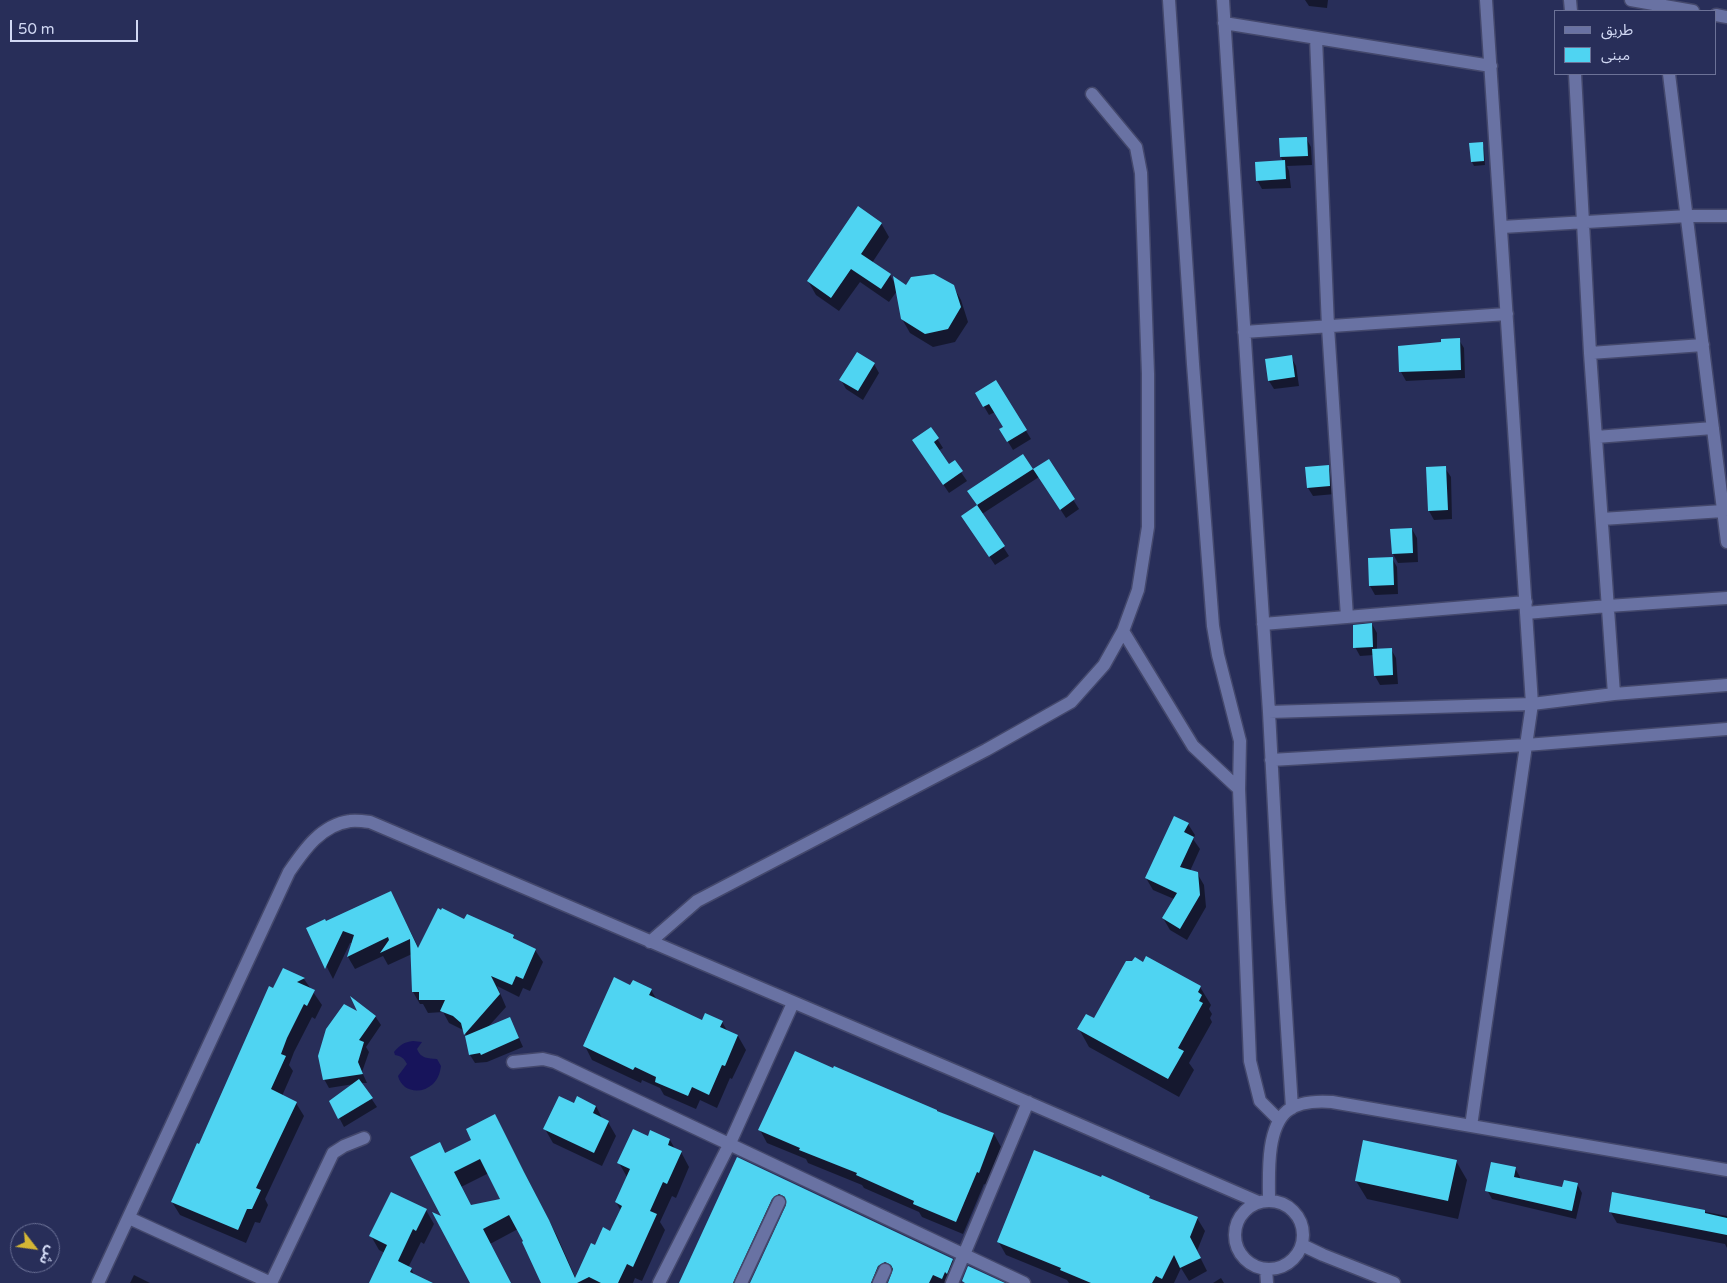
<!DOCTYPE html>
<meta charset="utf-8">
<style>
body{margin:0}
#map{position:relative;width:1727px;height:1283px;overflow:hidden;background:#282e59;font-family:"Varela Round","Noto Sans Arabic",sans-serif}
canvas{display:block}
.legend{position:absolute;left:1554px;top:10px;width:162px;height:65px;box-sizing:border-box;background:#282e59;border:1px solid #6c7297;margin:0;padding:6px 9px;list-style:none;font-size:15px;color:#d1d8f3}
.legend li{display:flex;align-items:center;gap:10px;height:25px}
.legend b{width:25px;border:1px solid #6c7297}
.north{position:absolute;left:10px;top:1223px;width:50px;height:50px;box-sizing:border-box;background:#282e59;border:1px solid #6c7297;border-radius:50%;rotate:120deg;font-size:14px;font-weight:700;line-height:20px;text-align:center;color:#d1d8f3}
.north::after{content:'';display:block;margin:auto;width:18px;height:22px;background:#d4b635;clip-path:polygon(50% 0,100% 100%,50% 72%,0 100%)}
.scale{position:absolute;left:10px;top:20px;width:128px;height:22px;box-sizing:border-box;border:2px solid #d1d8f3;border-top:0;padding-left:6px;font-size:15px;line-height:18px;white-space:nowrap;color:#d1d8f3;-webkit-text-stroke:4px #282e59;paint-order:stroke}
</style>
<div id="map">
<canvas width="1727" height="1283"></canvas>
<ul class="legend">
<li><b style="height:6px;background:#6972a3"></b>طريق</li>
<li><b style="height:14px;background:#4fd4f2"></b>مبنى</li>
</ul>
<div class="north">ش</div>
<div class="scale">50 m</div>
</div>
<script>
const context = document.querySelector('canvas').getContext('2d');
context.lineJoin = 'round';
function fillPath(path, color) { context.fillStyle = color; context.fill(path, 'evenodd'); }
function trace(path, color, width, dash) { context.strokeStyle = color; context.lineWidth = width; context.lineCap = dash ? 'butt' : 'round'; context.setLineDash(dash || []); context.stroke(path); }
const water = new Path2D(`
 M413,1041L422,1042L417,1049C421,1059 428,1058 437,1059L441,1066C440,1073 438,1079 433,1084C421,1095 402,1092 398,1076L407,1064C404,1058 401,1056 395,1055L394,1052C400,1045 404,1042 413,1041Z`);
const shadow = new Path2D(`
 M1305,0H1328L1327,8L1309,6Z
 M1306,138L1311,147L1312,165L1287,166L1289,171L1291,188L1262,189L1257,180L1283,162L1281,157L1280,139Z
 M1482,144L1484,148L1485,165L1474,166L1472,162Z
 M881,223L889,237L872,263L890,275L895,284L906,286H953L961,300L968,322L955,342L933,347L910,333L902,319L897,291L889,302L860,282L839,311L816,295L808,281Z
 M1459,340L1464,348L1465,378L1406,381L1401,372Z
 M1291,357L1296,366L1299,386L1274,389L1269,381Z
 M874,364L879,373L863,400L846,389L841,380Z
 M996,381L1031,439L1013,450L1001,430L1005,427L995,412L989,415L976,393Z
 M931,429L943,448L938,451L948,466L954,462L967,481L949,493L919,449Z
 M1022,455L1033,470L1048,460L1079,509L1066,518L1039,477L982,514L1009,556L995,565L963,517L978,506L974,500Z
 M1328,466L1333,475L1335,494L1313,496L1308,488Z
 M1445,468L1451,477L1452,519L1434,520L1429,511Z
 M1412,529L1417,538L1418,562L1398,563L1393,554Z
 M1392,558L1397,567L1398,594L1375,595L1370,586Z
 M1372,624L1377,633V650L1391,649L1396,658L1398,684L1380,685L1375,676L1374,655L1360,656L1355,647Z
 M1188,824L1195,835L1193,839L1200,849L1190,871L1197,873L1204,885L1206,907L1187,940L1170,930L1163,918L1174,899L1153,890L1146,878Z
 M391,892L419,949L465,920L513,936L516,941L535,950L543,962L530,991L523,988L519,997L497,986L506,1007L488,1027H514L523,1047L487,1062L475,1063L470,1055L465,1031L449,1023L443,1012L428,1013L423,1004H420L413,992L412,954L388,965L383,956L355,969L348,957L352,943H350L333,979L307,928L326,923Z
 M283,969L304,979L322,1005L315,1019L312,1017L294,1052L289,1065L293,1071L282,1096L296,1103L304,1116L265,1199L268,1205L260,1223L255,1222L246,1243L180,1215L172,1202Z
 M631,986L651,990L657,1000L703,1022H722L728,1032L738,1036L746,1050L732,1079L730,1078L717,1108L700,1100L696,1109L664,1095L660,1088L642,1080L641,1083L592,1060L585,1046Z
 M1200,987L1211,1005L1209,1009L1212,1014L1210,1018L1212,1022L1189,1063L1194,1070L1179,1097L1089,1047L1079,1029L1094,1020Z
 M360,1014L375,1016L381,1025L366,1047L369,1052L362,1072L367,1083H361L377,1107L344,1127L331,1102L354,1084L329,1088L324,1079Z
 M834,1070L994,1134L1001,1147L986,1185L984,1184L963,1234L922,1217L919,1212L864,1188L862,1185L808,1163L806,1159L767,1143L760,1130Z
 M574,1105L596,1106L603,1120L608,1122L616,1136L602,1166L553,1143L545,1129Z
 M495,1116L557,1236L576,1279L595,1246L611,1233L621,1211L616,1202L627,1177L619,1163L648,1137L670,1140L675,1149L681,1152L689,1167L676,1198L672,1196L660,1222L665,1230L642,1281L635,1278L633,1283H542L518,1229L490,1244L510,1283H472L443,1219L446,1155L473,1141ZM489,1173L502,1199L471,1207L461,1187Z
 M738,1159L952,1260L959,1271L954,1283H889L894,1273L892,1272L886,1274L881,1283H751L788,1206L784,1204L743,1283H681Z
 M1456,1161L1467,1180L1458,1219L1367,1199L1356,1181Z
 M1515,1168L1520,1177V1179L1563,1189L1577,1184L1582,1193L1576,1219L1492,1199L1487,1190Z
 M1613,1194L1727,1216V1248L1725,1244L1617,1223L1610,1211Z
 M1149,1197L1150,1200L1197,1218L1205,1231L1197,1251L1207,1271L1189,1281L1181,1268L1174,1283H1069L1067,1280L1006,1255L998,1241Z
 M426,1210L434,1224L424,1244L421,1242L408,1268L411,1269L415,1276L430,1283H371L385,1253L379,1250L371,1236Z
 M134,1275L150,1283H130Z
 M1221,1278L1224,1283H1213Z`);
const building = new Path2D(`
 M1307,137L1308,156L1280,157L1279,138Z
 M1483,142L1484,161L1471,162L1469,143Z
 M1285,160L1286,179L1256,181L1255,162Z
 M858,206L882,223L861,254L891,274L881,289L851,269L831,298L807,281Z
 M934,274L954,285L961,307L948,329L925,334L901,319L893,276L906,285L911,277Z
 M1460,338L1461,370L1399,372L1398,346L1441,342V339Z
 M857,352L875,363L858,391L839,380Z
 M1292,355L1295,377L1268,381L1265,359Z
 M996,380L1027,430L1007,442L999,429L1003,427L989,404L983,407L975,393Z
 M931,427L939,438L934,442L949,464L955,460L963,471L943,485L912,440Z
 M1023,454L1033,469L977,505L967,491Z
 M1049,459L1075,499L1060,510L1033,469Z
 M1329,465L1330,486L1307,488L1305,467Z
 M1446,466L1448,510L1428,511L1426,467Z
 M977,505L1005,546L989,557L961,516Z
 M1412,528L1413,553L1392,554L1390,529Z
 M1393,557L1394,585L1369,586L1368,558Z
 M1372,623L1373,647L1353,648V625Z
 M1392,648L1393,675L1374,676L1372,649Z
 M1174,816L1189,823L1184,832L1194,837L1180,867L1198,872L1200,895L1180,929L1162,918L1177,893L1145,878Z
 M391,891L418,948L438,908L441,910L442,908L464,919L467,914L514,935L513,938L536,949L523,979L516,976L512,985L491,976L500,994L464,1035L461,1023L453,1016L440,1011L445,1000H419V992H412L410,939L380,953L389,940L388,937L347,957L354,935L343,931L325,969L306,928L325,919L326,921Z
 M1146,956L1201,986L1198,992L1202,995L1199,1001L1203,1003L1178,1048L1184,1051L1168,1079L1077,1029L1086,1014L1094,1018L1126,961H1132L1135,957L1143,962Z
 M283,968L305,978L297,982L315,990L307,1006L304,1004L287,1038L281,1054L286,1056L271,1089L297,1102L256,1188L261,1190L252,1209H247L238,1230L171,1202L197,1143L199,1144L269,986L273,988Z
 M614,977L630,985L633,980L652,989L649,995L702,1020L705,1013L723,1021L720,1027L738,1035L725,1066L722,1065L709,1095L692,1087L688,1096L655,1082L656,1077L635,1067L633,1070L583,1046Z
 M350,996L376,1016L359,1040L364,1042L358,1062L363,1074L323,1080L318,1056L326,1029L344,1004L357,1011Z
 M510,1017L519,1038L481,1055L480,1053L469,1055L465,1036Z
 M795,1051L833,1068L834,1066L937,1110V1111L994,1133L979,1173L977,1172L956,1222L913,1204L914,1201L856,1175L857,1173L799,1150L800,1148L758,1130Z
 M359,1079L373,1098L338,1119L329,1101Z
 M559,1096L574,1103L577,1096L596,1106L593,1113L609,1121L594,1153L543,1129Z
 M495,1114L524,1172L549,1220L575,1278L591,1243L595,1245L603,1227L610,1231L622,1206L615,1202L630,1169L617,1163L633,1129L648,1136L650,1130L670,1139L668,1145L682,1151L667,1184L663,1182L650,1211L657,1214L633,1267L627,1264L618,1283H601L589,1277L577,1283H541L522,1242L523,1241L509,1215L483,1229L511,1283H470L432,1212L441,1216L410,1157L440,1142L445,1153L471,1140L466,1129ZM480,1159L500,1199L471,1205L454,1172Z
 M1363,1140L1457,1160L1448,1201L1355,1181Z
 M1034,1150L1101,1177L1102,1175L1150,1196L1149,1198L1198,1217L1190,1237L1201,1258L1180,1268L1174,1255L1162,1279L1156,1276L1152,1283H1091L1060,1270L1061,1268L997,1242Z
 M737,1157L953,1259L947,1274L945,1272L942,1279L933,1275L929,1283H888L893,1269L891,1265L885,1262L878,1266L871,1283H750L786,1205L785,1197L779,1194L772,1199L733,1283H679Z
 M1491,1162L1516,1167L1514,1177L1562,1187L1564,1180L1578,1183L1572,1211L1485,1191Z
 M391,1192L427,1209L416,1231L413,1229L398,1261L412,1268L410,1272L433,1283H369L387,1245L369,1236Z
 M1612,1192L1705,1210V1213L1727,1218V1235L1609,1212Z
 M968,1266L1005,1283H965L962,1281Z`);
const minor = new Path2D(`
 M1169,0L1193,364L1213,626L1218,655L1240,741L1239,789L1250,1061L1260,1101L1279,1120
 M1223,0L1269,712L1279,902L1292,1108
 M1570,0L1571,11
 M1631,0L1693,11
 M1716,15L1727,17
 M1224,23L1491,66
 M1316,38L1328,327L1347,617
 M1575,74L1590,353L1614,694
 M1669,74L1727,542
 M1502,227L1688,216H1727
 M1244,332L1507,314
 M1590,353L1703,345
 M1596,437L1713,428
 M1602,519L1723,511
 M1526,613L1608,606L1727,598
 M1263,624L1526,602
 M1123,631L1193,746L1239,789
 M1269,712L1532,704L1614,694L1727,685
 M1271,760L1526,745L1727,729
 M650,942L697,901L986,750L1071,702L1104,665L1123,631L1138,590L1148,527V374L1141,173L1136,147L1092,94
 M513,1062L543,1059L555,1062L1024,1283
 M1471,1126L1532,704L1486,0
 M1269,1200C1269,1175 1266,1129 1287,1111C1298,1102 1318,1101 1332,1102L1727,1170
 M1235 1235a34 34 0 1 1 68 0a34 34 0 1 1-68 0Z
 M129,1218L271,1283
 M1302,1245L1323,1255L1394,1283
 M1266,1269L1267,1283
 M98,1283L289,872C304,850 321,825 350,821C356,820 363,821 370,822C666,948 963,1073 1258,1202
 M271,1283L333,1153L344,1146L364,1138
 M659,1283L730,1143L793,1003
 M741,1283L779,1202
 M879,1283L885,1270
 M952,1283L1028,1102`);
fillPath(water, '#17145b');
fillPath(shadow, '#0007');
fillPath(building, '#4fd4f2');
trace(minor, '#44486c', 15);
trace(minor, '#6972a3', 12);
</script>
